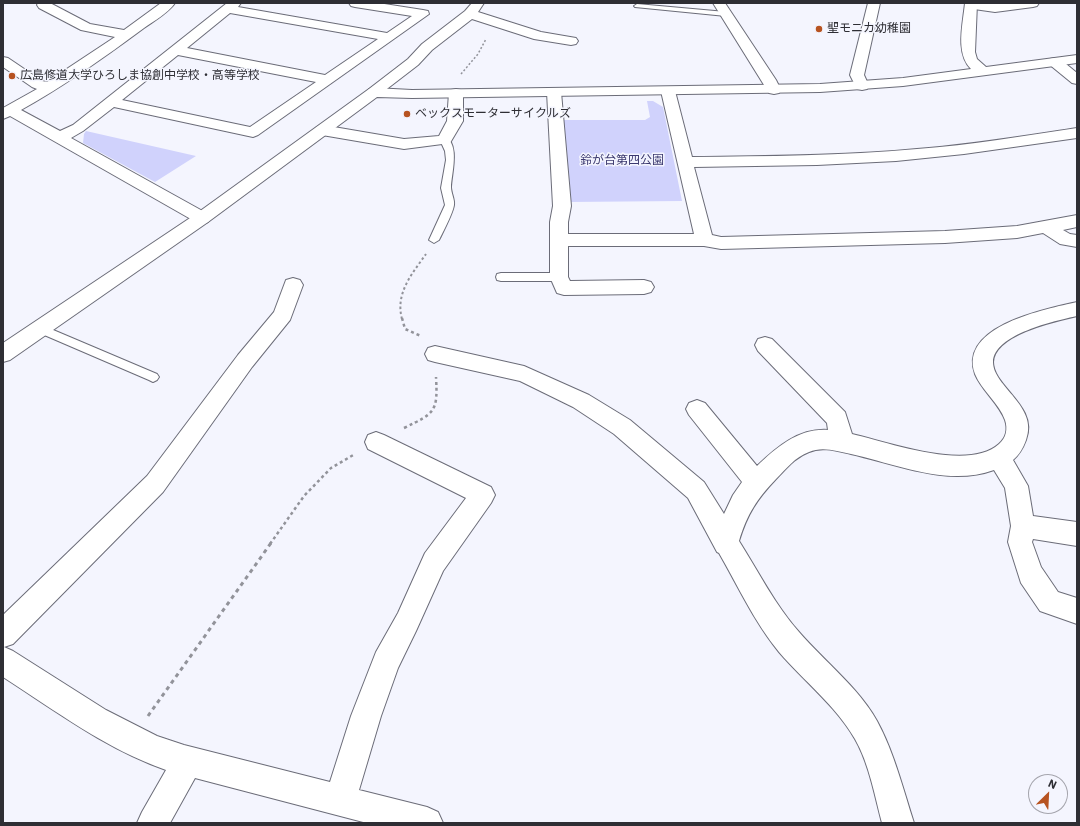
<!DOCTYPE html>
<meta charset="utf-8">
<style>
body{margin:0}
#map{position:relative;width:1080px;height:826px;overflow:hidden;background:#f4f5fe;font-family:"IBM Plex Sans",sans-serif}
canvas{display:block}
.frame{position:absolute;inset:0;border:4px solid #2e2e34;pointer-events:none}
.north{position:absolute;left:1028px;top:774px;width:40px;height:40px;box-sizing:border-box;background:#f4f5fe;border:1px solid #a5a5ad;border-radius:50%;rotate:24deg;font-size:11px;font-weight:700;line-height:16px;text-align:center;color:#2e2e34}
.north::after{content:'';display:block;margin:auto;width:14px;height:18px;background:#b75321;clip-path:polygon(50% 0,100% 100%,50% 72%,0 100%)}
</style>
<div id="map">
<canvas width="1080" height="826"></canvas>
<div class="frame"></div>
<div class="north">N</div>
</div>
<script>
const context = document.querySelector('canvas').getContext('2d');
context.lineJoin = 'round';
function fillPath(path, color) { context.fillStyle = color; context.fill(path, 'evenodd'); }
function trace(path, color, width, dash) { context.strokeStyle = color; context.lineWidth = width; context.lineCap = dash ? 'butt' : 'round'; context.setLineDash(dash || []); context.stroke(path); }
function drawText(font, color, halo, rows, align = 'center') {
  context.font = font + ' "IBM Plex Sans","Noto Sans JP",sans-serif'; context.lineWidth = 3; context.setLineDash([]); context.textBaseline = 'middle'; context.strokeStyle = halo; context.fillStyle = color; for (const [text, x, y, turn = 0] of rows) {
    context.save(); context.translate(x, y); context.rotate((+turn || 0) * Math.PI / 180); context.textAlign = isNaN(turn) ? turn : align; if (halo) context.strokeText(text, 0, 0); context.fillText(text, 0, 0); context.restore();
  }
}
const green = new Path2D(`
 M647,101H653L663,107L682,201L568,202L561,120H645L650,117Z
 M86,131L196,156L155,182L83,143L84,134Z`);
const pathFar3 = new Path2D(`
 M461,74L478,54L486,39`);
const pathFar2 = new Path2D(`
 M402,319C395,293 412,274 426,254`);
const pathFar1 = new Path2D(`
 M402,318L405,329L421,336
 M404,428C435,413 438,412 436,377
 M270,544L304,496L331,468L355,454`);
const path = new Path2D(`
 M148,716L271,543`);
const service = new Path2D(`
 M637,4L726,12L729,14L726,16L635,7L634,6Z
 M444,137C461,142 451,176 451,187C451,193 455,200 454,205C453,213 443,232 439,240L434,243L429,240L445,205L441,188L446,160L445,151L440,140Z
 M501,273H559L563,274L564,277L563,280L559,281H501L497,280L496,277L497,274Z
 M39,324L157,374L159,377L157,380L153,382L149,380L35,331L34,328L35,325Z`);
const minor = new Path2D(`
 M38,3H50L90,24L124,30L161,3H175C168,13 154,21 144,28C105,57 64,86 21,110L60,131L73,125L227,3H241L238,7L387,33L412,16L355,7L351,6L349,3H378L423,10L428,11L429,14L258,135L253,137L114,107L83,131L71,138L208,214L211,218L208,222L202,224L196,222L10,116L3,119V108L37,89L32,87L3,67V57L8,58L42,81L47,82L115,37L81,30L39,8L37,5ZM230,13L378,39L325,75L187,48ZM178,55L316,82L250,127L122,100Z
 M472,3H484L478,12L541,32L576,38L578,41L576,44L571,45L534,39L472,19L432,50L418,65L379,95L374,96L369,95L367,92L369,89L408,59L422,44L465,11Z
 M713,3H725L776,80L781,90L779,93L774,94L769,93Z
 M868,3H880L864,75L869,86L867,89L862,90L857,89L850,75Z
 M966,3L995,4L1039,3L1037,6L1033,7L995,12L967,8L965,5Z
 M1055,58L1060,59L1077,73V84L1072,83L1050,65L1048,62L1050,59Z
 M668,87L673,88L675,91L692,157C767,156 842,156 917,149C971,145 1024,136 1077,128V138L964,154L896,161L817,165L694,167L712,235L721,237L945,231L1017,226L1077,215V227L1063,230L1070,234L1077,235V247L1060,244L1043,233L1017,238L945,243L721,249L704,246H568V277L570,281L644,280L651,282L654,287L651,292L644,294L564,295L557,293L550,277V222L553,206L547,92L549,89L554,88L559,89L561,92L571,206L568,222V234H694L661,91L663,88Z
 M456,89L461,90L463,93V121L450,143L404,149L322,135L317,133L314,130L317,127L322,125L404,139L439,136L447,121L449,93L451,90Z
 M293,278L300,280L303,285L290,320L252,367L163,492L13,644L4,647L13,651L106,710L157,736L184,745L330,782L351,716L376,652L398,613L425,553L466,498L368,449L365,442L368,435L376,432L384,435L491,487L495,495L491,503L443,571L416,631L398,668L381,716L359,790L427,807L438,812L443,823H367L195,778L170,823H137L142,812L166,770C106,749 56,711 3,677V615L147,476L238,355L274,312L286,280Z
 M1077,302V316C1055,321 994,334 993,362C993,387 1039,406 1026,440C1023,448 1020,454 1013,460L1028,486L1033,516L1077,522V546L1033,539L1032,542L1041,567L1058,592L1077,598V624L1040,611L1021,583L1008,542L1011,526L1005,488L994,470C948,487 896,464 851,454C837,451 822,446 809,452C795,457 786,469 776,479C757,499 747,514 739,541C758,571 775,605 799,632C823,660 859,688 877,721C894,752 903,789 914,823H882C875,797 869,763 855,739C836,706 804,681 779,652C755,623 738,586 719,553L717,552L688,498L614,434L573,407L520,381L435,362L428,360L425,354L428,348L435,346L524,366L589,395L630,420L704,482L724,514L733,495L742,482L689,415L686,409L689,403L697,400L705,403L757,466C777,447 799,428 828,430L827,423L758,351L755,345L758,339L765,337L772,339L845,412L852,434C888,442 968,472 999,444C1006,438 1008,429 1005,420C999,403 982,391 975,374C958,326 1046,309 1077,302Z`);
const tertiary = new Path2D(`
 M965,3H977L975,52L977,59L986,67L1077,55V63L903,86L820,92L412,98L377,97L208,222L10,360L3,362V343L196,214L369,89L374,88L412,90L820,84L903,78L971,69C955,53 963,24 965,3Z`);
const markers = [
 [819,29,4,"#b75321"],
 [12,76,4,"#b75321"],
 [407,114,4,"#b75321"]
];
const farPoinames = [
 ["聖モニカ幼稚園",827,29],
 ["広島修道大学ひろしま協創中学校・高等学校",20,76],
 ["ベックスモーターサイクルズ",415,114]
];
const farParknames = [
 ["鈴が台第四公園",622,161]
];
fillPath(green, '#d0d2fc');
trace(service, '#6b6c78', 2);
trace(minor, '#6b6c78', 2);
trace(tertiary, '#6b6c78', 2);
trace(pathFar3, '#92939a', 1.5, [2, 2]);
trace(pathFar2, '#92939a', 2, [2.5, 2.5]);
trace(pathFar1, '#92939a', 2.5, [3, 3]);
trace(path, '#92939a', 3, [4, 4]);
fillPath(service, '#fff');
fillPath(minor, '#fff');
fillPath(tertiary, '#fff');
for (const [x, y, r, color] of markers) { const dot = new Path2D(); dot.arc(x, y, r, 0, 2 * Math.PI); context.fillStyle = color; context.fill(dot); trace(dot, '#f4f5fe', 1.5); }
drawText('12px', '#2e2e34', '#f4f5fe', farPoinames, 'left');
drawText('12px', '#3b396f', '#f4f5fe', farParknames);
</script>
